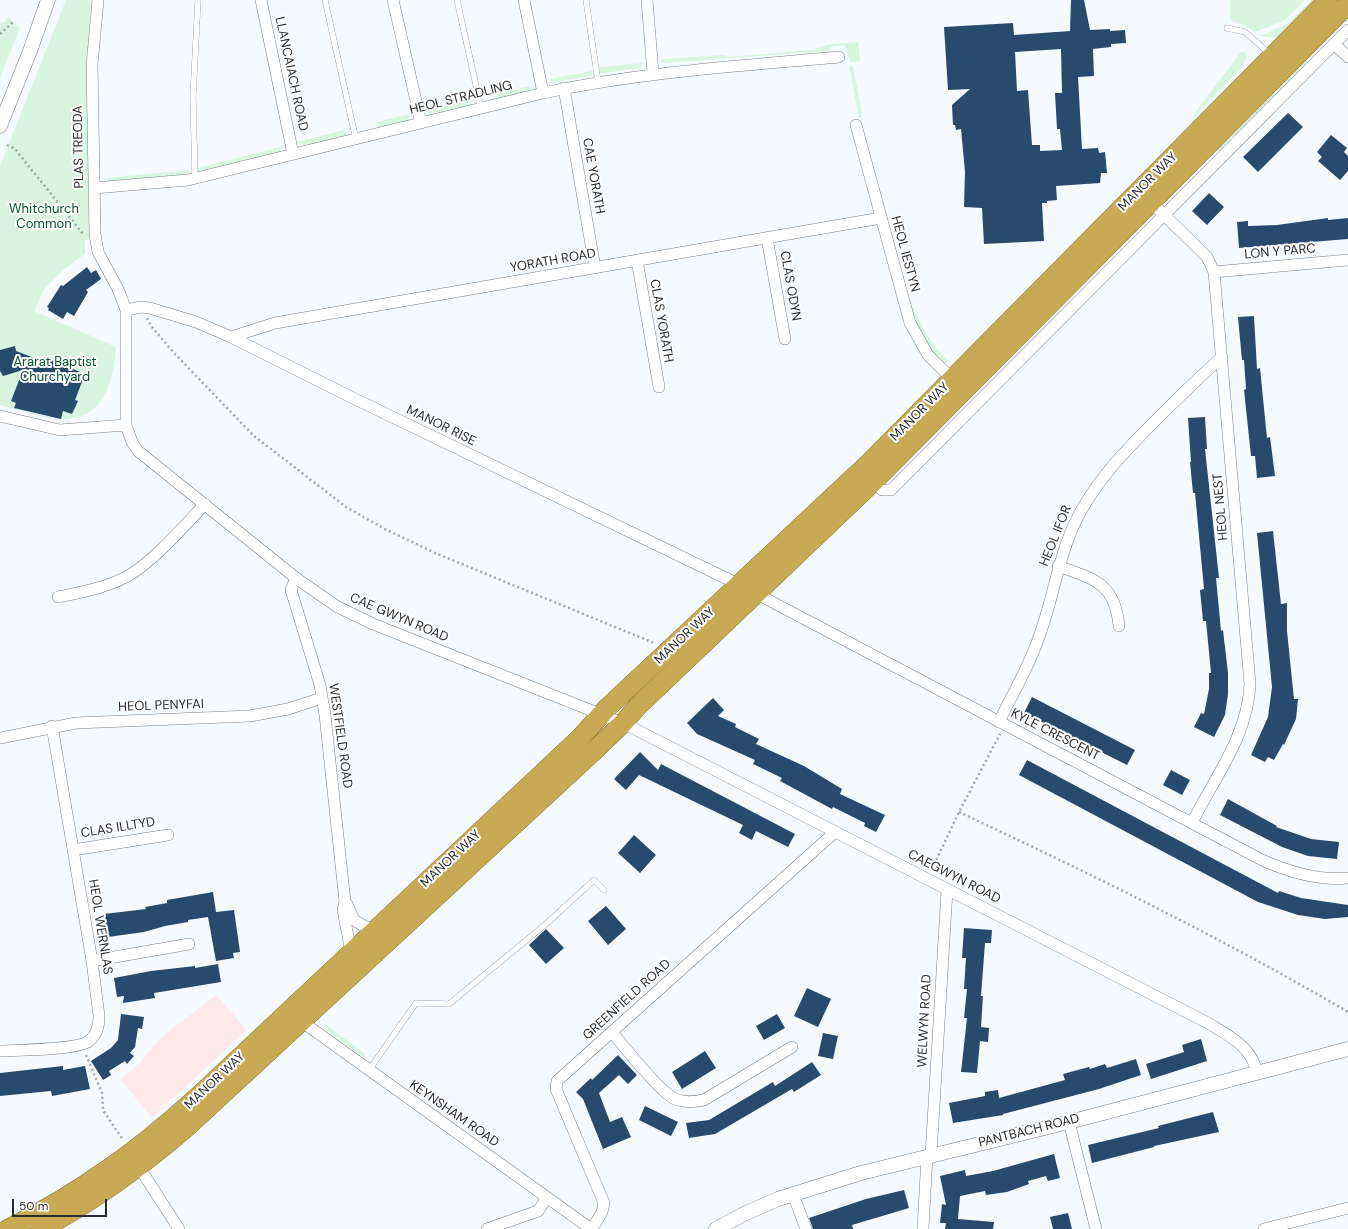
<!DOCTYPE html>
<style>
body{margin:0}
#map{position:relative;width:1348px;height:1229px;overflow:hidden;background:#f5faff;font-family:"DM Sans",sans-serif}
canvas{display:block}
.scale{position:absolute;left:12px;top:1199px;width:95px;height:18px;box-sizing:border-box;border:2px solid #292c2f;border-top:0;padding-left:5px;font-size:12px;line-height:14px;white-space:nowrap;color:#292c2f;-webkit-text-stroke:3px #fff;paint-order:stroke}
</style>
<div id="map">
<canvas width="1348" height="1229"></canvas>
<div class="scale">50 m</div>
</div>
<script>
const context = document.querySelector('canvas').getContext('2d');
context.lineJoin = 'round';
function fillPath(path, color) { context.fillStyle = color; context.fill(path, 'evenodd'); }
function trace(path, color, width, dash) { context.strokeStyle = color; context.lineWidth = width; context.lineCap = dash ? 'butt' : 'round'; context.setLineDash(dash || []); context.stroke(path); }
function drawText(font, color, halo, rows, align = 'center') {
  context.font = font + ' "DM Sans",sans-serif'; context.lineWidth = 4; context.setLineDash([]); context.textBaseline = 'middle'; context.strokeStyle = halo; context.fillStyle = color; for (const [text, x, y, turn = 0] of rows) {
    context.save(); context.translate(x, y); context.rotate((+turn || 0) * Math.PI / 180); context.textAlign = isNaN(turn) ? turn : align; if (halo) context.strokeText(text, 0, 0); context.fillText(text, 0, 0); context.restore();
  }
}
const industrial = new Path2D(`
 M216,995L247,1030L152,1118L120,1079L140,1063L159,1039Z`);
const green = new Path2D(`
 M66,0H91L86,67L89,240H85V254L63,270L44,289L34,311L116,347C114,381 103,422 60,419C40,417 19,410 0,405V166Z
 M1230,0H1305L1285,20L1255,32L1246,26L1230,20Z
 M1312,0H1316L1277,38L1260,36L1287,24Z
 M8,17L20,28L0,78V23L5,22Z
 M858,42L860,61L850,62L845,45L829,47V51L662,63V59L723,55L729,57L812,50L831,44Z
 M1241,52H1245L1247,57L1242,68L1192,119L1194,114Z
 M1307,60L1310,64L1221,153L1218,150Z
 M643,63L639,68L603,73H600L599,67Z
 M849,65L853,67L862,112L861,117L859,118Z
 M592,71V75L552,83L549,79Z
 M530,86L531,90L498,98L496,94Z
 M470,100L469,105L429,114L428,110Z
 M411,114L408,120L380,127L377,126L376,122Z
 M345,130L347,136C335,139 305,150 296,142Z
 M284,146L279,152L198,171V168Z
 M190,170L188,175L108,182V178Z
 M1070,300L1072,302L911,465L915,458Z
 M913,306C922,328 931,344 948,361L946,363C929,359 915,322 909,307Z
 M325,1024L365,1054L363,1057L329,1032L324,1025Z`);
const building = new Path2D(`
 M1071,0H1084L1090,30L1110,29V31L1125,30L1126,43L1111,44V47L1093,49L1094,76L1078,77L1082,149L1098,148L1099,153L1105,152L1107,173H1101L1100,183L1056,186L1057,200L1047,201V203H1042L1044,241L984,244L982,208L964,207L965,172L961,129L956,130L955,125H953L952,105L970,89L948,90L944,27L1013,23L1014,35L1070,31ZM1061,49L1062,93H1055L1057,129H1060L1062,150L1040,151V145H1032L1028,90L1017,91L1015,52Z
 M1288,113L1303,127L1258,172L1243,157Z
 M1331,135L1347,148L1344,152L1348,156V171L1340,180L1318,161L1322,157L1317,152Z
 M1209,193L1224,207L1207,225L1192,211Z
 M1328,218V220L1348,218V239L1239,248L1237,222L1248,221V226L1277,225Z
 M87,267L91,273L96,270L101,279L86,290L88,292L74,316L67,312L63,319L48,310L49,308L47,307L61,285L63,286Z
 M1254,316L1257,369L1260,368L1267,438L1270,437L1275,476L1257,478L1255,456H1251L1244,390L1246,389L1244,360H1242L1238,317Z
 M15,346L16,351L42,361L44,357L85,374L75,400L78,401L72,414L63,411L61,419L14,408L16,403L11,401L23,370L3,376L0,371V350Z
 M1205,417L1207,449H1205L1219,578H1216L1221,631L1223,630L1228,673V694L1225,715L1214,737L1194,727L1201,713L1204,714L1209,689V673H1211L1206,621H1203L1200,590L1204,589L1195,493H1193L1190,462H1191L1188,418Z
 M1273,531L1281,604L1287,603V631L1294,699H1298L1296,719L1284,745L1283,744L1274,760L1268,757L1265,762L1251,755L1268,717L1272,687L1257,533Z
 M1032,697L1135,750L1127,765L1024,713Z
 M713,698L724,710L718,716L736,724L735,727L759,739L756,744L804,766L842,789L840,794L885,815L876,832L864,826L865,823L833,807L832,809L780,781L782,778L753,764L755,760L697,734L687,723Z
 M640,752L658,770L661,764L795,834L788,847L756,831L752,840L739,833L743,825L639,775L626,790L614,779Z
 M1027,760L1278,893L1279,891L1301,898L1348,905V917L1325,919L1298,915L1258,902L1019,775Z
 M1171,770L1190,780L1182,795L1163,785Z
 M1228,799L1277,826L1276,827L1311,839L1339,842L1337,859L1308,856L1282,847L1220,815Z
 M634,835L656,855L640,873L618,853Z
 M213,892L216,912L234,910L240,952L233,953L234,958L216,961L208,917L188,920V922L165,926L144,932L108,937L104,914L146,909L145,907L167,903V900Z
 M606,906L626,929L608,945L588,921Z
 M964,928L992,930L991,943H985L981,996H983L981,1027L989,1028L988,1042L980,1041L977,1073L961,1072L967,1018H964L967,989H964L966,958H962Z
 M546,929L564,948L546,964L529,945Z
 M218,964L221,982L154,993L155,998L123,1003L124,996L117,997L114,978L151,971L195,966V968Z
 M807,988L831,999L818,1027L794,1016Z
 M121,1014L144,1017L142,1029L138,1028L135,1047L130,1053L134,1056L127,1064L125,1061L109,1071L111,1075L103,1080L91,1061L111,1048L118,1040Z
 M777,1014L785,1028L764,1040L756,1026Z
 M823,1033L838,1036L833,1059L818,1056Z
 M1201,1039L1207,1061L1151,1079L1146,1064L1184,1052L1182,1045Z
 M705,1051L716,1068L682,1089L672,1072Z
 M618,1055L637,1075L628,1084L619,1075L599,1093L610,1122L622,1117L631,1137L603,1149L583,1099L576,1092L591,1078L592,1080Z
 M1136,1059L1141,1075L1099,1089L1003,1114V1115L953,1123L949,1103L985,1096V1092L998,1090L999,1098L1065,1080L1063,1074L1089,1067L1090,1069L1105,1064L1107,1068Z
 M812,1062L821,1075L794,1092L792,1089L715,1134L689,1138L686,1123L709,1120L773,1082L775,1086Z
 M63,1066V1070L85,1066L90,1089L52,1096L51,1091L0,1096V1073Z
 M645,1106L678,1122L671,1136L639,1120Z
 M1213,1112L1219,1132L1154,1146V1147L1092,1163L1088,1145L1159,1128L1158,1126Z
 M1054,1154L1060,1178L1048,1181L1046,1176L1028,1181L1029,1184L1007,1192L986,1195L985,1191L960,1196L958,1219L994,1222L993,1229H945L946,1223H940L942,1204L946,1205L940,1176L965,1170L966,1176L993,1171Z
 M904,1190L909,1208L852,1225L853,1229H813L809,1218L866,1199Z
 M1068,1213L1072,1229H1053L1050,1217Z`);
const path = new Path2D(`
 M0,34L14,21
 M7,145L15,149L83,234
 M147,318L151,326L175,354L254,436L346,507L385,529L435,553L654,643
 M959,812C1091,874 1222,938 1348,1012
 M932,869L959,812L1000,734
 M86,1055L102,1093L103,1110L123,1140`);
const service = new Path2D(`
 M325,0L356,140
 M457,0L481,108
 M586,0L598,82
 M1227,28L1245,32L1270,54
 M195,178L193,97L198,0
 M369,1070L416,1003L449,1004L546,924L594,880L604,890`);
const minor = new Path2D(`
 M98,0L92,65L95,234L98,252L118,289L126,310V425L132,442L138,451L296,578L336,606L373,624L623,723L1208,1023C1229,1036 1251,1046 1257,1072
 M261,0L293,154
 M393,0L421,123
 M524,0L543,93
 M647,0L653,73
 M1334,44L1348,57
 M564,88L595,268
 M856,125L910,323L928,355L952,379
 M94,188L188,180L543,93C641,72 739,66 839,57
 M1151,202L1207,257L1214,272L1250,684C1248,736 1214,778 1192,823
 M767,238L785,339
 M637,260L659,387
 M1214,272L1348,260
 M126,310L141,307L150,308L196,322L231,337L351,397L740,585
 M231,337L275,323L881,218
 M0,416L60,430L126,425
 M873,482L882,490H891L1348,30
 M1058,566C1094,579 1115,583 1119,626
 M296,578L291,590L320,685L325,715L345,902L343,910L351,952
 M757,594L1262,860C1289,872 1318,881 1348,878
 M58,597C82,592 105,588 126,577C151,564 185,525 205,504
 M999,722C1014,691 1032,661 1042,628C1054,594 1058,560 1073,527C1091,486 1123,453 1154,422C1176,400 1198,378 1222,357
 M0,738L76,723L250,716L288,709L322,698
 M73,850L168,835
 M347,904L354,920L364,926L376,929
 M92,961L189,944
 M301,1021L591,1229
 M612,1032C625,1048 657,1088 673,1098C683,1103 693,1102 704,1100L792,1047
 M0,1051C18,1050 78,1050 89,1041C97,1035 99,1026 99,1016L92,961L52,726
 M1069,1122L1096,1229
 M931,1155L947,890
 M139,1167L179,1229
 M793,1194L806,1229
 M487,1229L538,1211L547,1198
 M592,1229L602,1212L604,1203L556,1089L557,1081L835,832
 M923,1229L927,1156
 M1264,1229L1348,1208`);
const tertiary = new Path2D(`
 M0,126L30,51L48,0
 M716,1229L744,1214L778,1199L861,1173L1069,1122L1348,1049`);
const trunk = new Path2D(`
 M8,1229C84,1191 143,1147 206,1089L581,737L607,708L870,462L1328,0
 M41,1229C94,1201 142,1166 187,1127L594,751L623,723L638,706L873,482L1348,4`);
const streetNames = [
 ["LLANCAIACH ROAD",291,74,78],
 ["HEOL STRADLING",461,98,-14],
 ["PLAS TREODA",79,147,-91],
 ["CAE YORATH",593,176,80],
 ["MANOR WAY",1148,182,-45],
 ["LON Y PARC",1280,252,-5],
 ["HEOL IESTYN",905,254,75],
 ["YORATH ROAD",553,261,-10],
 ["CLAS ODYN",790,286,80],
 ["CLAS YORATH",661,321,80],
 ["MANOR WAY",920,412,-45],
 ["MANOR RISE",441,426,26],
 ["HEOL NEST",1221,507,-95],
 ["HEOL IFOR",1056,536,-68],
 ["CAE GWYN ROAD",399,618,23],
 ["MANOR WAY",685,636,-43],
 ["HEOL PENYFAI",161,706,-2],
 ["KYLE CRESCENT",1055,735,27],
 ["WESTFIELD ROAD",340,736,82],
 ["CLAS ILLTYD",118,828,-9],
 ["MANOR WAY",451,859,-43],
 ["CAEGWYN ROAD",954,877,27],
 ["HEOL WERNLAS",100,927,81],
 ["GREENFIELD ROAD",627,1000,-42],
 ["WELWYN ROAD",925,1021,-87],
 ["MANOR WAY",215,1081,-43],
 ["KEYNSHAM ROAD",454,1114,35],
 ["PANTBACH ROAD",1029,1131,-14]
];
const parkNames = [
 ["Whitchurch",44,210],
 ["Common",44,225],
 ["Ararat Baptist",55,363],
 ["Churchyard",55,378]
];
fillPath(industrial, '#ffe9eb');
fillPath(green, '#d7f5df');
fillPath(building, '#284b6d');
trace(service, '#7a8087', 6);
trace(minor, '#7a8087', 12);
trace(tertiary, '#7a8087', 15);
trace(trunk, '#87702b', 20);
trace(path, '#a1a5a9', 2.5, [2, 3]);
trace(service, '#fff', 5.5);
trace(minor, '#fff', 11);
trace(tertiary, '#fff', 14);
trace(trunk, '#c8aa54', 19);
drawText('13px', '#292c2f', '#fff', streetNames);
drawText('13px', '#01552c', '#fff', parkNames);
</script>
